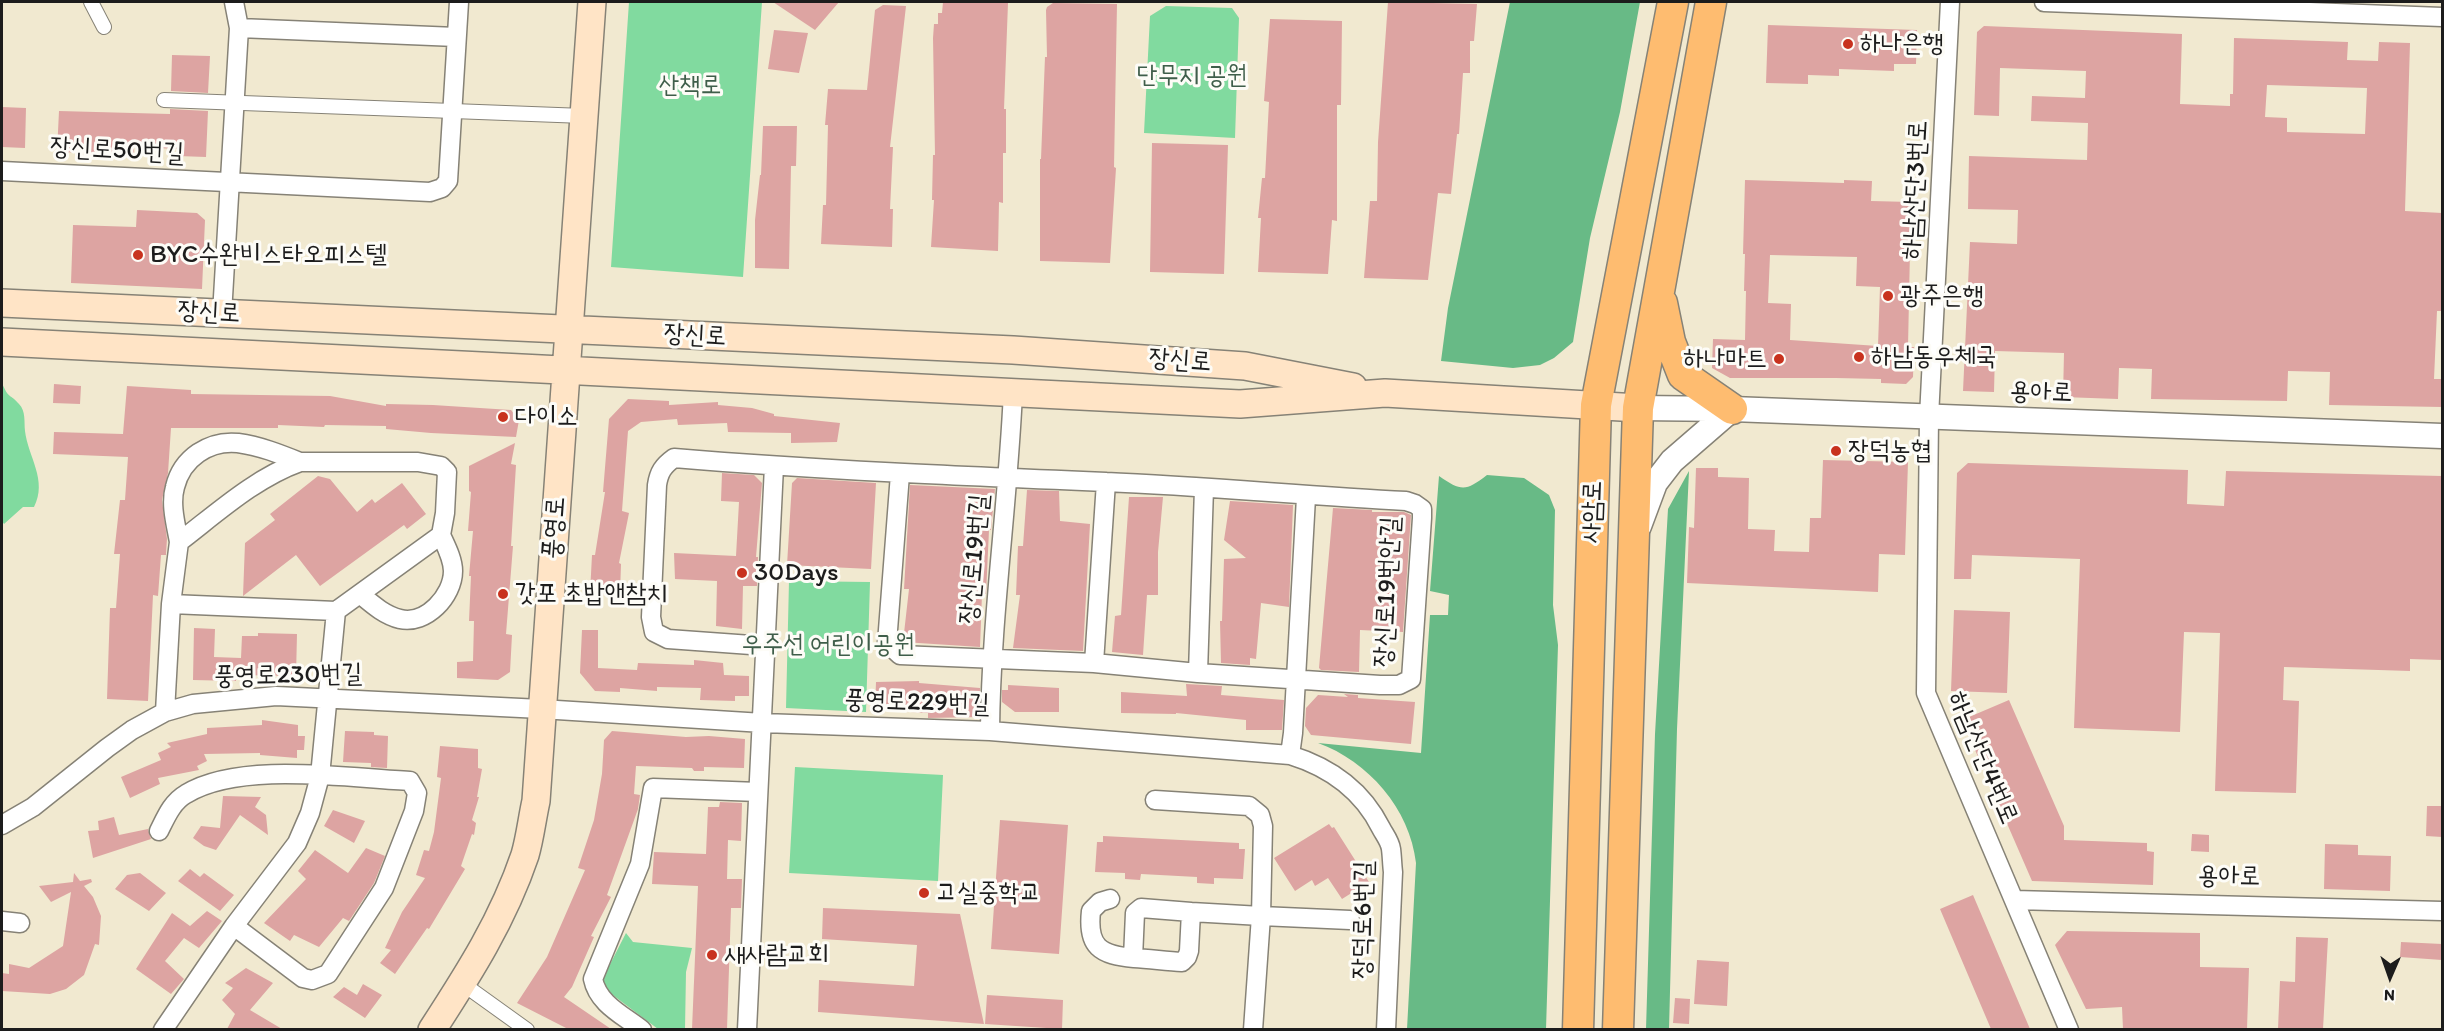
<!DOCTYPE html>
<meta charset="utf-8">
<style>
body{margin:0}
#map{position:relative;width:2444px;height:1031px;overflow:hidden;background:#f1e9d0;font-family:Itim,sans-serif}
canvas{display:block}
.frame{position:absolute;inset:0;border:3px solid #1c1c1c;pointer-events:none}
.north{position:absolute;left:2360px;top:947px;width:60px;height:60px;-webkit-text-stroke:4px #fdfcf7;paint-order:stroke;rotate:182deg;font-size:16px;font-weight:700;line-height:24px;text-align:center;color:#1c1c1c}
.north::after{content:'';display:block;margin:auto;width:21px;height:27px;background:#1c1c1c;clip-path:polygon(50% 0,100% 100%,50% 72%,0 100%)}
</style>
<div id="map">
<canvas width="2444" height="1031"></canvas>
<div class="frame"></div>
<div class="north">N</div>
</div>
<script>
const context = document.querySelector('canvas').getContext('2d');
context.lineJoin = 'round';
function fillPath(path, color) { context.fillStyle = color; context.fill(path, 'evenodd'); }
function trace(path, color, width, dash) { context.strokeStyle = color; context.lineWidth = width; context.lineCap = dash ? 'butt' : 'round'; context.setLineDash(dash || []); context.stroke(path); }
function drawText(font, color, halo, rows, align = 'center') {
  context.font = font + ' Itim,"Poor Story",sans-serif'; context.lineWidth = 6; context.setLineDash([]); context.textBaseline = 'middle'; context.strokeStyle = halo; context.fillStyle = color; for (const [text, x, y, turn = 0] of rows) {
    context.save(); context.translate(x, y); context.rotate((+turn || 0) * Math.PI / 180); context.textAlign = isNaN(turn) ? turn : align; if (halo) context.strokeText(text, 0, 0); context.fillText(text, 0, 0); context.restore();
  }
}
const green = new Path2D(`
 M629,2H762L743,277L611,267Z
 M1166,6L1232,8L1239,18L1235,138L1144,133L1150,16Z
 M2,383C9,400 10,393 19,404C26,411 24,422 25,431C28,457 48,480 34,507H23L4,524L2,521Z
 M789,581L870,582L866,712L786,708Z
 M795,767L943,775L938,881L789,873Z
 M626,933L633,942L692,948L686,972L685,1029H658L610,993L604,985V976Z`);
const forest = new Path2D(`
 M1510,2H1640L1620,112L1590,238L1573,342L1554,358L1540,365L1513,368L1441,361L1448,308Z
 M1689,471L1677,729L1669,1029H1646L1655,734L1668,509Z
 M1487,475L1524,478L1549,495L1555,510L1553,605L1558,645L1546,1029H1407L1416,863C1410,809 1368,761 1318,743L1421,753L1430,615H1448L1449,595L1430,591L1439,476C1462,492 1466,491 1487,475Z`);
const building = new Path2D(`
 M773,2H839L815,30Z
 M943,2L1008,3L1004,109H1006V153H1003V203L999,202L998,251L931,247L934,200H932L933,155H935L933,38L934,24H938V13H942Z
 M1388,2L1477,4L1474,41H1470V73H1463L1459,134H1457L1451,194L1438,193L1428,280L1364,278L1370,201H1377L1378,142Z
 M1053,3L1117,4L1114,167L1116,168L1110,263L1040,261V159H1041L1045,57H1047L1046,10L1047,7Z
 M883,5L906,6L890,147H893L890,209H893L892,247L821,244L823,205H826L828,125H825L828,89L867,90L875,10Z
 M1270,19L1342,21L1341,105H1337V221L1332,220L1328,274L1258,272L1261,218H1258L1262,178H1265L1269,102L1264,101Z
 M1768,25L1917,30L1916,64H1894V71L1839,69V76L1808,75V84L1766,83Z
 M1984,26L2182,34L2180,104L2230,106V94H2233L2234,38L2348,42L2347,60L2378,61L2379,42L2410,43L2405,211L2442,213V311H2437L2434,379H2442V407L2329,405L2330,372L2288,371L2287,401L2151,399L2152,369L2119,368L2118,399L2063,397L2064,353L1995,351L1994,392L1963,391L1970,242L2017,244L2018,210L1968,209L1969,156L2087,160L2088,123L2031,121L2032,96L2085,98L2086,71L2000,68L1999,116L1974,115L1977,32ZM2267,85L2367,88L2365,134L2287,132V118L2265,117Z
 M774,30L808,33L799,73L768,69Z
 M172,55L210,56L208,93L171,91Z
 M2,107L26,108L25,148L2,147Z
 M170,109L208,111L206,157L178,156V149L134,147V154L57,152L59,111L170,114Z
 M763,126H797L796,166H791L789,269L755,268V220L760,175H761Z
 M1152,143L1228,145L1224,274L1150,272Z
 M1745,180L1844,183V180L1872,181L1871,201L1911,202L1908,347H1914L1913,377L1906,384L1881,383V379L1836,378H1730L1712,368L1713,339L1745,340L1746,291H1744L1745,254H1743ZM1770,255L1857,257L1856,286L1880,287L1878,346L1790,340L1791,304L1768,303Z
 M137,210L197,213L205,220L202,289L71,283L73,225L136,227Z
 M54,384L81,386L80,404L53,403Z
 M127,386L191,390V394L330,396L386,406V404L433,405L511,410L519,420L516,437L431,433L386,429V426L325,425L324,427L278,425V428H171L168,473L162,500L167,539L166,553V555H161L158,596L153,595L148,701L107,699L110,608H116L120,554H114L120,500H125L128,457L53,454L54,432L123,434Z
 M628,399L669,401V405L718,402V405L752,408L774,414V416L840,423L837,442L791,443V433L728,432L727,423L678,425L677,419L641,422L628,431L622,511L629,513L619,563L621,564L620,594L590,593L592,555H595L605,492H603L609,419Z
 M515,443L511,464L516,465L511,546H513L506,634L512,635L510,672L498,680L457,678V662L473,661L474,621H469L471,576H469L473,531H468L471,492L469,491V466Z
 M1823,460L1908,462L1905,555L1879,554L1878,592L1687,583L1689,527L1694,528L1696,468H1718V477L1749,478L1748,529L1775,530L1774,551L1809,552L1810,518H1821Z
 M1968,463L2188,470L2187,504L2224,506L2226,471L2442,476V660L2410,659V671L2284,667L2283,700L2299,701L2296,793L2215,791L2220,633L2184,632L2180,732L2074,728L2080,559L1972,555L1971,579H1954L1957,473Z
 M722,473L754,475L762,483L756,557H758L757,586H743L742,629L716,626L717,581L675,579L674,553L736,556L739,502L721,501Z
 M318,476L330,479L357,512L372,499L375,503L402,483L426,514L407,529L404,525L320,586L296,555L243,596L245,543L275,520L270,514Z
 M797,478L876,483L871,569L787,565L792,483Z
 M910,485L995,489L991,530H989L986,594H982L980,647L903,642L909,589H904Z
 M1027,490L1059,491L1060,521L1090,524L1083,651L1013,648L1020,595H1016L1018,546H1023Z
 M1129,497H1163L1158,552V595H1147L1143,655L1112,652L1115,616L1121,615Z
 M1230,501L1293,505L1289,607L1261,603L1256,659L1250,658V665L1221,663L1220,621H1222L1224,559L1246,558L1224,540Z
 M1333,508L1372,510V512H1404L1411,515L1403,632L1360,630L1359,672L1321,670L1319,668Z
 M1954,610L2010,612L2007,693L1951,691Z
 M194,628L215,629L214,657L241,658L242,636H258V633L297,634L296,676L236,675V681L193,680Z
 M582,630H598V668L637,670L638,663L694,665V660L723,663L724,675L749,676V696H735V701L700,700L701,688L657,687V691L620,688V692L595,691L580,673Z
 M919,681V683L980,688L979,717L928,718V713L875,710L876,682Z
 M1186,684L1222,686L1221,695L1284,700L1282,730H1246V720L1176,713V714L1121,713V692L1187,696Z
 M1008,685L1059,688V712H1015L1002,702V690H1008Z
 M1344,694L1358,695V698L1415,702L1411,744L1311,735L1305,726L1306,708L1318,695L1348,697Z
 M2009,700L2064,826V840L2147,843V851L2154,852L2153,885L2032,881L1962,720Z
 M262,720L298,725V736H305L304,750H297V758L260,755V753L204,754L207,761L197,766L199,770L158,778L160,784L130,798L121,777L161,760L158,753L171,747L167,743L207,734V728L262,725Z
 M345,731L374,732V735L388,736L387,768L371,767V763L343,762Z
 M612,731L686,737L709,736L745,739L744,768L704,767V771H694L692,768L636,766L634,794L640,795L638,809L607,895L611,897L591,936L594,937L572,987L564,997L611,1029H568L517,1003L547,957L585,870L578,868L594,820L602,774L604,740Z
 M440,746L478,749V768L482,769L477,797H479L472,820L476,823L474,835L472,834L461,866L465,869L429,929L427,928L395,974L380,963L391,950L385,948L402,912L425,878L416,875L424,850L429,851L434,832L441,778L437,777Z
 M223,796L261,797L255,807L266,815L268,835L240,815L216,850L204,846L193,838L201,826L220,828Z
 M720,802L742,803L741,841L728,840L727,879H742L741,908H731L727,1029H692L698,886L652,884L654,852L706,854L708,807H719Z
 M2427,806H2442V837L2426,836Z
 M333,810L365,821L354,843L324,826Z
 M114,817L119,835L148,829L151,839L93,858L88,831L99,830L98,821Z
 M1000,820L1068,825L1059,954L991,949Z
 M1329,824L1332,828L1334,827L1369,882L1342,899L1328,878L1315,886L1312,880L1295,891L1274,858Z
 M2192,834L2209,835V852L2191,851Z
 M1103,836L1239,843V849H1245L1243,879L1214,878V884L1197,883V877L1141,874L1140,880L1125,879V873L1095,872L1097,842H1103Z
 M2325,844L2358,845V855L2391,856L2390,891L2324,889Z
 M366,848L385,856L374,883L349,921L343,918L319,947L294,935L290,941L264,923L306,879L298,871L315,850L348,873Z
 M190,869L200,877L204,873L234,895L220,911L178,881Z
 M74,873L80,881L91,879L92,882L84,886L93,897L101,916L99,945L95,944L84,975L66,989L50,994L2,991V973L9,974V964L29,968L63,946L71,892L51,902L39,886L73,882Z
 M140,873L166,893L149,911L115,889L127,875Z
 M1973,895L2030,1029H1991L1940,909Z
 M823,908L960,914L984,1024L818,1012L819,980L914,986L917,945L822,939Z
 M207,911L222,921L199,948L184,938L165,961L184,979L171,994L136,969L172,913L190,926Z
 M2067,931L2200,933V967L2249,968L2247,1029H2123L2122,1007L2086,1009L2055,945Z
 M2296,937L2328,938L2323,1029H2278L2280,981L2295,982Z
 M2401,942L2442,944V960L2400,957Z
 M1697,960L1729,962L1727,1006L1694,1004Z
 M246,968L273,983L250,1010L282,1029H227L235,1014L222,1000L233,988L225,983Z
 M363,984L382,995L365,1018L333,997L344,987L357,995Z
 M987,995L1063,1000L1062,1029L985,1024Z
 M1675,998L1690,999L1689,1024L1673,1023Z`);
const pedestrian = new Path2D(`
 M91,2L104,27
 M164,100L584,116
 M463,984L527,1030`);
const minor = new Path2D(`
 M1950,2L1929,417L1926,693L2069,1030
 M2044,2L2442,17
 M239,28L456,37
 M2,171L430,192L442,188L448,181L459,2
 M222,314L239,28L234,2
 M179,542C176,525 170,504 175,487C182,458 209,440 238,443C260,446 280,454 300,462
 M360,594C372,604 384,615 400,619C426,625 453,596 453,571C453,559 446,546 441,535
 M171,604L336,611
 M765,646L668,639L654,632L651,617L657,485C659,472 663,466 674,458C818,470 961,476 1106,482C1206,486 1306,496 1406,501L1415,504L1422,509V518L1411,679L1399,685H1380L1198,673L1094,663L900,655L887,643L900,474
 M1094,663L1106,482
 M1198,673L1204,488
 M990,731C991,618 1008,505 1013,392
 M1290,755L1293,733L1306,497
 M1155,800L1249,806L1260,815L1263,826L1261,916L1350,920
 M2,825L33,807L107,748L132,730L165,712L193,704L276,696L541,709L763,723L990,731L1290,755C1329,767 1362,790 1381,828C1384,834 1390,841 1391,849C1392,856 1392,864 1393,872L1386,1030
 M159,831C166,817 172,802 186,794C240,761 347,778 410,781L417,793L414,811L384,888L328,974L312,980L303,978L234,926
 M1110,899L1100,902L1091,911C1087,947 1100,955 1134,958C1150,959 1166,961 1182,962L1187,957L1189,951L1191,912L1261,916L1253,1030
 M2014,900L2442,911
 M2,921L20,923
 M1133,958L1135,913L1141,908L1191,912
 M163,1030L234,926L297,843L310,813L320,776L336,611L441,535L445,513L447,472L441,466L418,462H300C255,478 217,513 179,542L171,604L165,712
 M642,1030C623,1015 598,1004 593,979L640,864L653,788L758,792
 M747,1030L774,466`);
const tertiary = new Path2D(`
 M1638,408L1732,409L2442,436
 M1639,526L1655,483L1672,461L1732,409`);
const secondary = new Path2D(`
 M2,303L1013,350L1245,366L1353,387
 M2,342L1240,404L1385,393L1638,408
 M432,1030C469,973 503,920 525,855C530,838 532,819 536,801L592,2`);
const primary = new Path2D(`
 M1662,303L1670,342L1683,375L1732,409
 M1578,1030L1596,405L1673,2
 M1618,1030L1638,408L1711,2`);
const markers = [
 [1848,44,6,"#c8321e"],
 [138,255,6,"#c8321e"],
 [1888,296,6,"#c8321e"],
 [1859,357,6,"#c8321e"],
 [1779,359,6,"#c8321e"],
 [503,417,6,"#c8321e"],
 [1836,451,6,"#c8321e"],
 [742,573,6,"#c8321e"],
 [503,594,6,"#c8321e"],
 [924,893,6,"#c8321e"],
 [712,955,6,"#c8321e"]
];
const poiNames = [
 ["하나은행",1860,44],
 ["BYC수완비스타오피스텔",150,255],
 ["광주은행",1900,296],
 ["하남동우체국",1871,357],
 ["하나마트",1767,359,"right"],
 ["다이소",515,417],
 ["장덕농협",1848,451],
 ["30Days",754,573],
 ["갓포 초밥앤참치",515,594],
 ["고실중학교",936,893],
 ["새사람교회",724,955]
];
const parkNames = [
 ["단무지 공원",1192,76],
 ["산책로",690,86],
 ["우주선 어린이공원",828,645]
];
const streetNames = [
 ["장신로50번길",117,151,3],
 ["하남산단3번로",1916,190,-87],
 ["장신로",209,313,3],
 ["장신로",695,336,3],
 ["장신로",1180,361,4],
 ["용아로",2041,393,2],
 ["사암로",1593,512,-88],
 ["풍영로",555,528,-86],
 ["장신로19번길",975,559,-85],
 ["장신로19번안길",1388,592,-87],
 ["풍영로230번길",288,676,-1],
 ["풍영로229번길",917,703,2],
 ["하남산단4번로",1982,758,67],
 ["용아로",2229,877,1],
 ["장덕로6번길",1364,920,-89]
];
fillPath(green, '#81da9f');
fillPath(forest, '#68ba86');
fillPath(building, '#dda4a2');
trace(pedestrian, '#868276', 16);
trace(minor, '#868276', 21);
trace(tertiary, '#868276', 27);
trace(secondary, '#868276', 30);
trace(primary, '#868276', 33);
trace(pedestrian, '#fff', 14);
trace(minor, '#fff', 18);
trace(tertiary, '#fff', 24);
trace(secondary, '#ffe4c6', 27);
trace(primary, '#febc70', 30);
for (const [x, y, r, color] of markers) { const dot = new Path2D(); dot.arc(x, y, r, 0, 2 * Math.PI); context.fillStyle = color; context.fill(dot); trace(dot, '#fdfcf7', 2); }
drawText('26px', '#1c1c1c', '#fdfcf7', poiNames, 'left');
drawText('26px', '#3f5e4a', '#fdfcf7', parkNames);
drawText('26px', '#1c1c1c', '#fdfcf7', streetNames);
</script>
